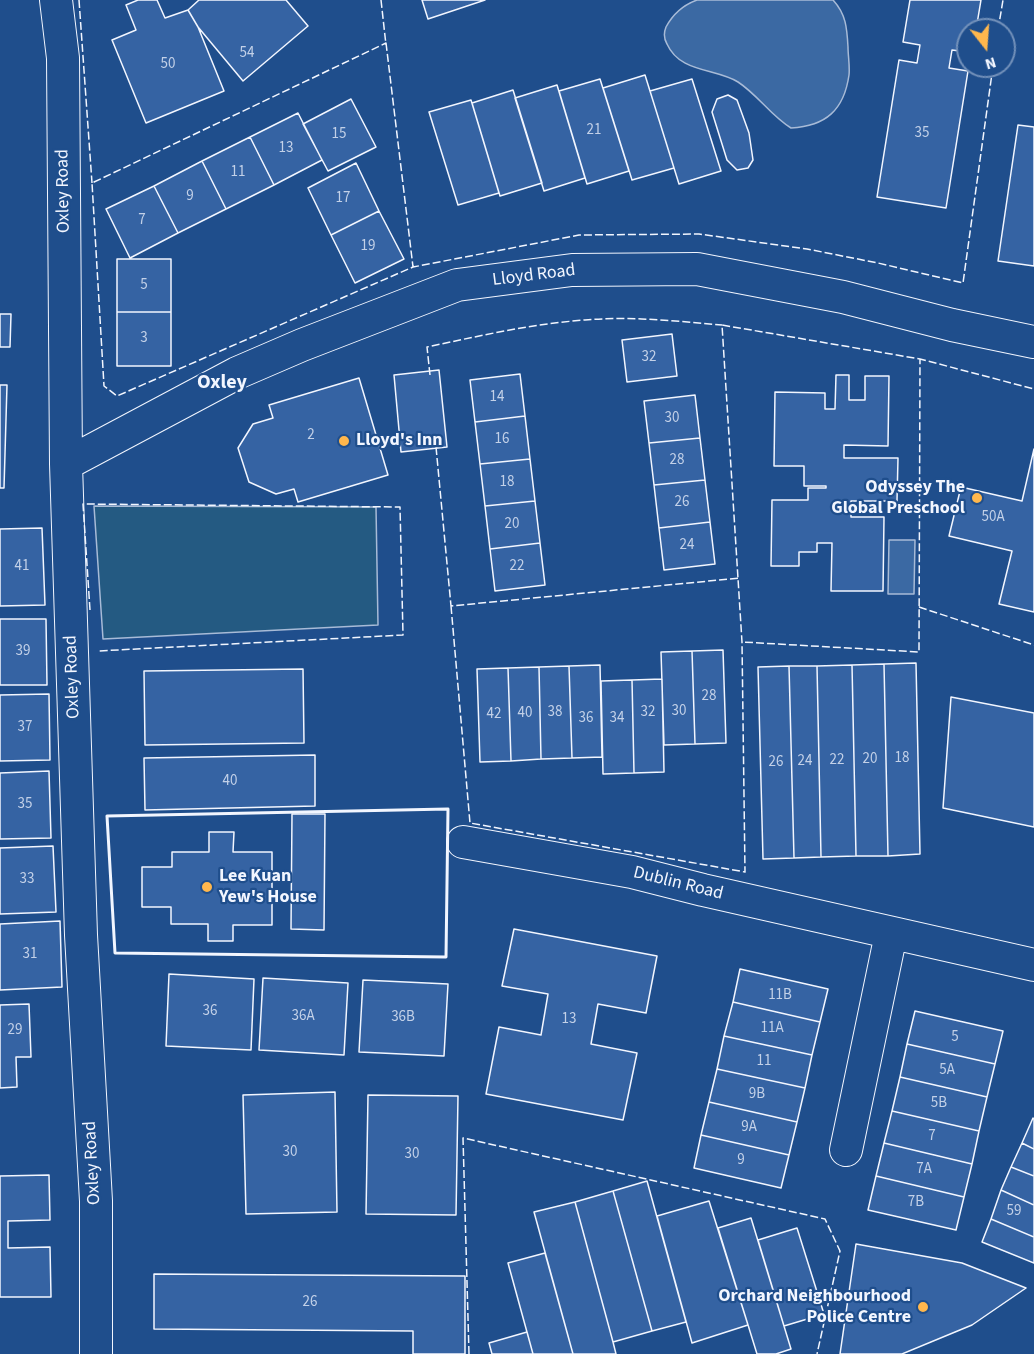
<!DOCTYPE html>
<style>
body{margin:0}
#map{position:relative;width:1034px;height:1354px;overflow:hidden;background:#1f4e8c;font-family:"Source Sans 3",sans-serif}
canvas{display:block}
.north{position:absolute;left:956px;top:18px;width:60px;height:60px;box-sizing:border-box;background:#1f4e8c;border:2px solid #7391ba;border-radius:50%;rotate:163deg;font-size:16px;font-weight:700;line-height:24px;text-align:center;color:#f2f6ff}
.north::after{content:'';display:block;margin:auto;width:21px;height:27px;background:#ffb74d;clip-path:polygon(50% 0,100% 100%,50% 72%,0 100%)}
</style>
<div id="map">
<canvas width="1034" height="1354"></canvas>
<div class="north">N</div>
</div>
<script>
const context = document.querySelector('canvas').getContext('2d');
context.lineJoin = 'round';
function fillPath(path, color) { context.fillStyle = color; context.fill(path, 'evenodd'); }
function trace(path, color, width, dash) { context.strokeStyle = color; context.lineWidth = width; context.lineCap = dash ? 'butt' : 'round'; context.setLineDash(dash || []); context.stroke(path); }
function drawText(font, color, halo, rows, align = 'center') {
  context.font = font + ' "Source Sans 3",sans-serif'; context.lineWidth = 4.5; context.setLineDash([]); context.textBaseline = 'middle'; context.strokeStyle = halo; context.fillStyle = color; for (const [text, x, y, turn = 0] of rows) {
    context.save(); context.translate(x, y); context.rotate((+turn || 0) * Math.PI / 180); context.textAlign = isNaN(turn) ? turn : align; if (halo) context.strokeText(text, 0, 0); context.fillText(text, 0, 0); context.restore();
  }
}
const green = new Path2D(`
 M94,506L376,507L378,625L103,639Z`);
const water = new Path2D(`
 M697,0H833C846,14 847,28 848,47C848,56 850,66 849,75C844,110 826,126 791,128C771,116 758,95 738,82C715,68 680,73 667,44C664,39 664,32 666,27C673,14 683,5 697,0Z
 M889,540H915L914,594H888Z`);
const building = new Path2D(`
 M138,0H157L165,18L188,10L198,27L224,91L146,123L112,40L136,30L126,5Z
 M199,0H286L308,26L243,81L198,27L188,10Z
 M422,0H485L428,19Z
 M910,0H981L976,30H968V52L952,50L949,68L968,71L946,208L877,197L899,60L917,63L920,45L903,42Z
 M645,75L674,168L632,180L603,88Z
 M600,79L629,171L587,184L559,91Z
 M692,79L721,171L679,184L650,91Z
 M557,85L585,178L544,191L515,98Z
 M513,90L542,183L500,196L472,103Z
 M728,95L737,100L749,133L753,160L748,168L737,170L727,160L712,112L717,99Z
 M351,99L376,147L328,171L303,124Z
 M471,100L499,193L458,205L429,112Z
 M298,113L322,160L274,185L250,137Z
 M1018,125L1034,127V266L998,261Z
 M250,137L274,185L226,209L202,161Z
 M202,161L226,209L178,233L154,186Z
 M356,163L379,211L331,235L308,188Z
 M154,186L178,233L130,258L106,209Z
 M379,211L404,259L355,283L331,235Z
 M117,259H171V312H117Z
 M117,312H171V366H117Z
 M0,314H11L10,347H0Z
 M672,334L677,376L627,382L622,340Z
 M439,370L447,447L401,452L394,375Z
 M520,374L525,416L475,422L470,380Z
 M836,375H849V400H865V376H889L888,446L844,445V458H898L897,501H851V517H884L883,591H831L832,543H817V552H799V566H771L772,500H808V488H826V486H804V466H774L775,392L825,393V409H835Z
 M359,378L388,475L298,502L294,489L276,494L249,482L238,448L253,424L273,418L269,405Z
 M0,385H7L4,488H0Z
 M695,395L700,438L649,443L644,401Z
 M525,416L530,459L480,464L475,422Z
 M700,438L705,480L654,485L649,443Z
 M1034,449V612L999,604L1012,551L949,536L961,487L1022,501Z
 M530,459L535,501L485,506L480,464Z
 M705,480L710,522L659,528L654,485Z
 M535,501L540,543L490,549L485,506Z
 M710,522L715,564L664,570L659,528Z
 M42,528L45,605L0,606V529Z
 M540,543L545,585L495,591L490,549Z
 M0,619H46L47,685H0Z
 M723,650L726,743L695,744L692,651Z
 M692,651L695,744L664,745L661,652Z
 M916,663L920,854L888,856L884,664Z
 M884,664L888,856H856L852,665Z
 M600,665L602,757L572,758L569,666Z
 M852,665L856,856L821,857L817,666Z
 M569,666L572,758L541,759L539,667Z
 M789,666H817L821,857L794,858Z
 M789,666L794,858L763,859L758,667Z
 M539,667L541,759L511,761L508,668Z
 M508,668L511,761L480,762L477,669Z
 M303,669L304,743L145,745L144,671Z
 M662,679L664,772L634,773L632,680Z
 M632,680L634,773L603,774L601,681Z
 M49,694L50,760L0,761V695Z
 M951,697L1034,713V827L943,808Z
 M315,755V806L145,810L144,758Z
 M49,771L51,838L0,839V773Z
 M292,814H325L324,930L291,929Z
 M209,832H234L233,852H272V925H233V941H208V924H171V907H142V867H172V852H209Z
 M53,846L56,912L0,914V848Z
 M60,921L62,987L0,990V924Z
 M514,929L657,956L646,1013L598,1004L591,1044L637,1053L623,1120L486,1094L499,1027L541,1035L548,994L502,986Z
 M740,969L828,989L820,1022L733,1002Z
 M169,974L254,979L251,1050L166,1046Z
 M263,978L348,983L344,1055L259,1050Z
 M363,980L448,984L444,1056L359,1052Z
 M733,1002L820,1022L812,1055L724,1036Z
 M29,1004L31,1057H16L17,1087L0,1088V1005Z
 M915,1011L1003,1031L995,1064L907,1044Z
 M724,1036L812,1055L805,1088L717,1069Z
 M907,1044L995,1064L987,1097L900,1077Z
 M717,1069L805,1088L797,1122L709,1102Z
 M900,1077L987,1097L979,1131L892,1111Z
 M335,1092L337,1212L246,1214L243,1095Z
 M368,1095L458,1096L456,1215L366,1214Z
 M709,1102L797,1122L789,1155L701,1135Z
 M892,1111L979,1131L972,1164L884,1143Z
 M1033,1118L1034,1119V1149L1022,1143Z
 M701,1135L789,1155L781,1188L694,1168Z
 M884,1143L972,1164L964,1197L876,1176Z
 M1022,1143L1034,1149V1176L1011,1167Z
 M1011,1167L1034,1176V1205L1001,1190Z
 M49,1175L50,1220L8,1221V1248L50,1247L51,1297H0V1176Z
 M876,1176L964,1197L956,1230L868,1210Z
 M647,1181L686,1322L652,1331L613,1191Z
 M1001,1190L1034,1205V1237L991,1219Z
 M613,1191L652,1331L613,1342L575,1202Z
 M709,1201L748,1325L692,1343L657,1216Z
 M575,1202L613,1342L616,1354H573L534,1212Z
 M751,1218L791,1349L776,1354H757L718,1228Z
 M991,1219L1034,1237V1263L982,1242Z
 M797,1228L824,1314L784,1326L758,1240Z
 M856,1244L962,1263L1026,1288L972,1325L902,1354H840Z
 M545,1253L573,1354H533L508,1263Z
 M154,1274L465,1276V1354H413V1331L154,1329Z
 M527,1332L533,1354H492L489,1343Z`);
const street = new Path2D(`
 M56,0L63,58L66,464L81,935L96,1201V1354
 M66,464L237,373L302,345L457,285L572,270L697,269L843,297L952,325L1034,342
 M463,842L632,872L703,890L1034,965
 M846,1150L891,934`);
const fence = new Path2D(`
 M79,0L92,183
 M381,0L386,45
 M998,30L1003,0
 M386,43L413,267L117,396L104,386L92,183Z
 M413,265V267L579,235L699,234L807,249L878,263L963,283L993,66
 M920,361V359L1034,389
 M430,375L427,347C479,336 531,324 585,320C631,316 676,321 722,325
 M436,447L451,606L740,578
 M451,606L470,823L745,872L742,642L722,325L920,359L919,652L742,642
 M919,607L1034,645
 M90,610L83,504L400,507L403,635L98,651
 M469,1354L463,1138L825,1219L840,1251L817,1354`);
const wall = new Path2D(`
 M448,809L446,957L115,953L107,816Z`);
const markers = [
 [344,441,6,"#ffb74d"],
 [977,498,6,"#ffb74d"],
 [207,887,6,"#ffb74d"],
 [923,1307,6,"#ffb74d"]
];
const numberNames = [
 ["54",247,54],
 ["50",168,65],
 ["21",594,131],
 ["35",922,134],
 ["15",339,135],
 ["13",286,149],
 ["11",238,173],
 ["9",190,197],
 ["17",343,199],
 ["7",142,221],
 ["19",368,247],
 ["5",144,286],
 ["3",144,339],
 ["32",649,358],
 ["14",497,398],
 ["30",672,419],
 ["2",311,436],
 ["16",502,440],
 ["28",677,461],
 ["18",507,483],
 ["26",682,503],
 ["50A",993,518],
 ["20",512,525],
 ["24",687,546],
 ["41",22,567],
 ["22",517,567],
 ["39",23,652],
 ["28",709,697],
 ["30",679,712],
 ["38",555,713],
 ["32",648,713],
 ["40",525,714],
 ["42",494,715],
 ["36",586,719],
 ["34",617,719],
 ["37",25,728],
 ["18",902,759],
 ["20",870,760],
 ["22",837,761],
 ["24",805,762],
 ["26",776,763],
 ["40",230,782],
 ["35",25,805],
 ["33",27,880],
 ["31",30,955],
 ["11B",780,996],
 ["36",210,1012],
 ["36A",303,1017],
 ["36B",403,1018],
 ["13",569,1020],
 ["11A",772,1029],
 ["29",15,1031],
 ["5",955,1038],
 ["11",764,1062],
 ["5A",947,1071],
 ["9B",757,1095],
 ["5B",939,1104],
 ["9A",749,1128],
 ["7",932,1137],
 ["30",290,1153],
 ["30",412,1155],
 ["9",741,1161],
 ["7A",924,1170],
 ["7B",916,1203],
 ["59",1014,1212],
 ["26",310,1303]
];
const streetNames = [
 ["Oxley Road",64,191,-91],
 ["Lloyd Road",534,276,-7],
 ["Oxley Road",73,677,-92],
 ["Dublin Road",678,884,14],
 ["Oxley Road",93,1163,-93]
];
const poiNames = [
 ["Lloyd's Inn",356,441],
 ["Odyssey The",965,488,"right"],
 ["Global Preschool",965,509,"right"],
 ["Lee Kuan",219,877],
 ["Yew's House",219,898],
 ["Orchard Neighbourhood",911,1297,"right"],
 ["Police Centre",911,1318,"right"]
];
const neighbourhoodNames = [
 ["Oxley",222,384]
];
fillPath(green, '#245a82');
trace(green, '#a8bbd7', 1.5);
fillPath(water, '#3b69a3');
trace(water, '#a8bbd7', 1.5);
fillPath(building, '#3563a3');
trace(building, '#f2f6ff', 1.5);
trace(street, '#f2f6ff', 34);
trace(street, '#1f4e8c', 32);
trace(fence, '#f2f6ff', 1.5, [8, 3]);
trace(wall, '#f2f6ff', 3);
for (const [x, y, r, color] of markers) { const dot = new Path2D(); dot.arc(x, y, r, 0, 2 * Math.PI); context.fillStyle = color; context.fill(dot); trace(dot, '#1f4e8c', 2); }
drawText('15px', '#c3d1e8', null, numberNames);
drawText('18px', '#f2f6ff', '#1f4e8c', streetNames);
drawText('bold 18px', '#f2f6ff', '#1f4e8c', poiNames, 'left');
drawText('bold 20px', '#f2f6ff', '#1f4e8c', neighbourhoodNames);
</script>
